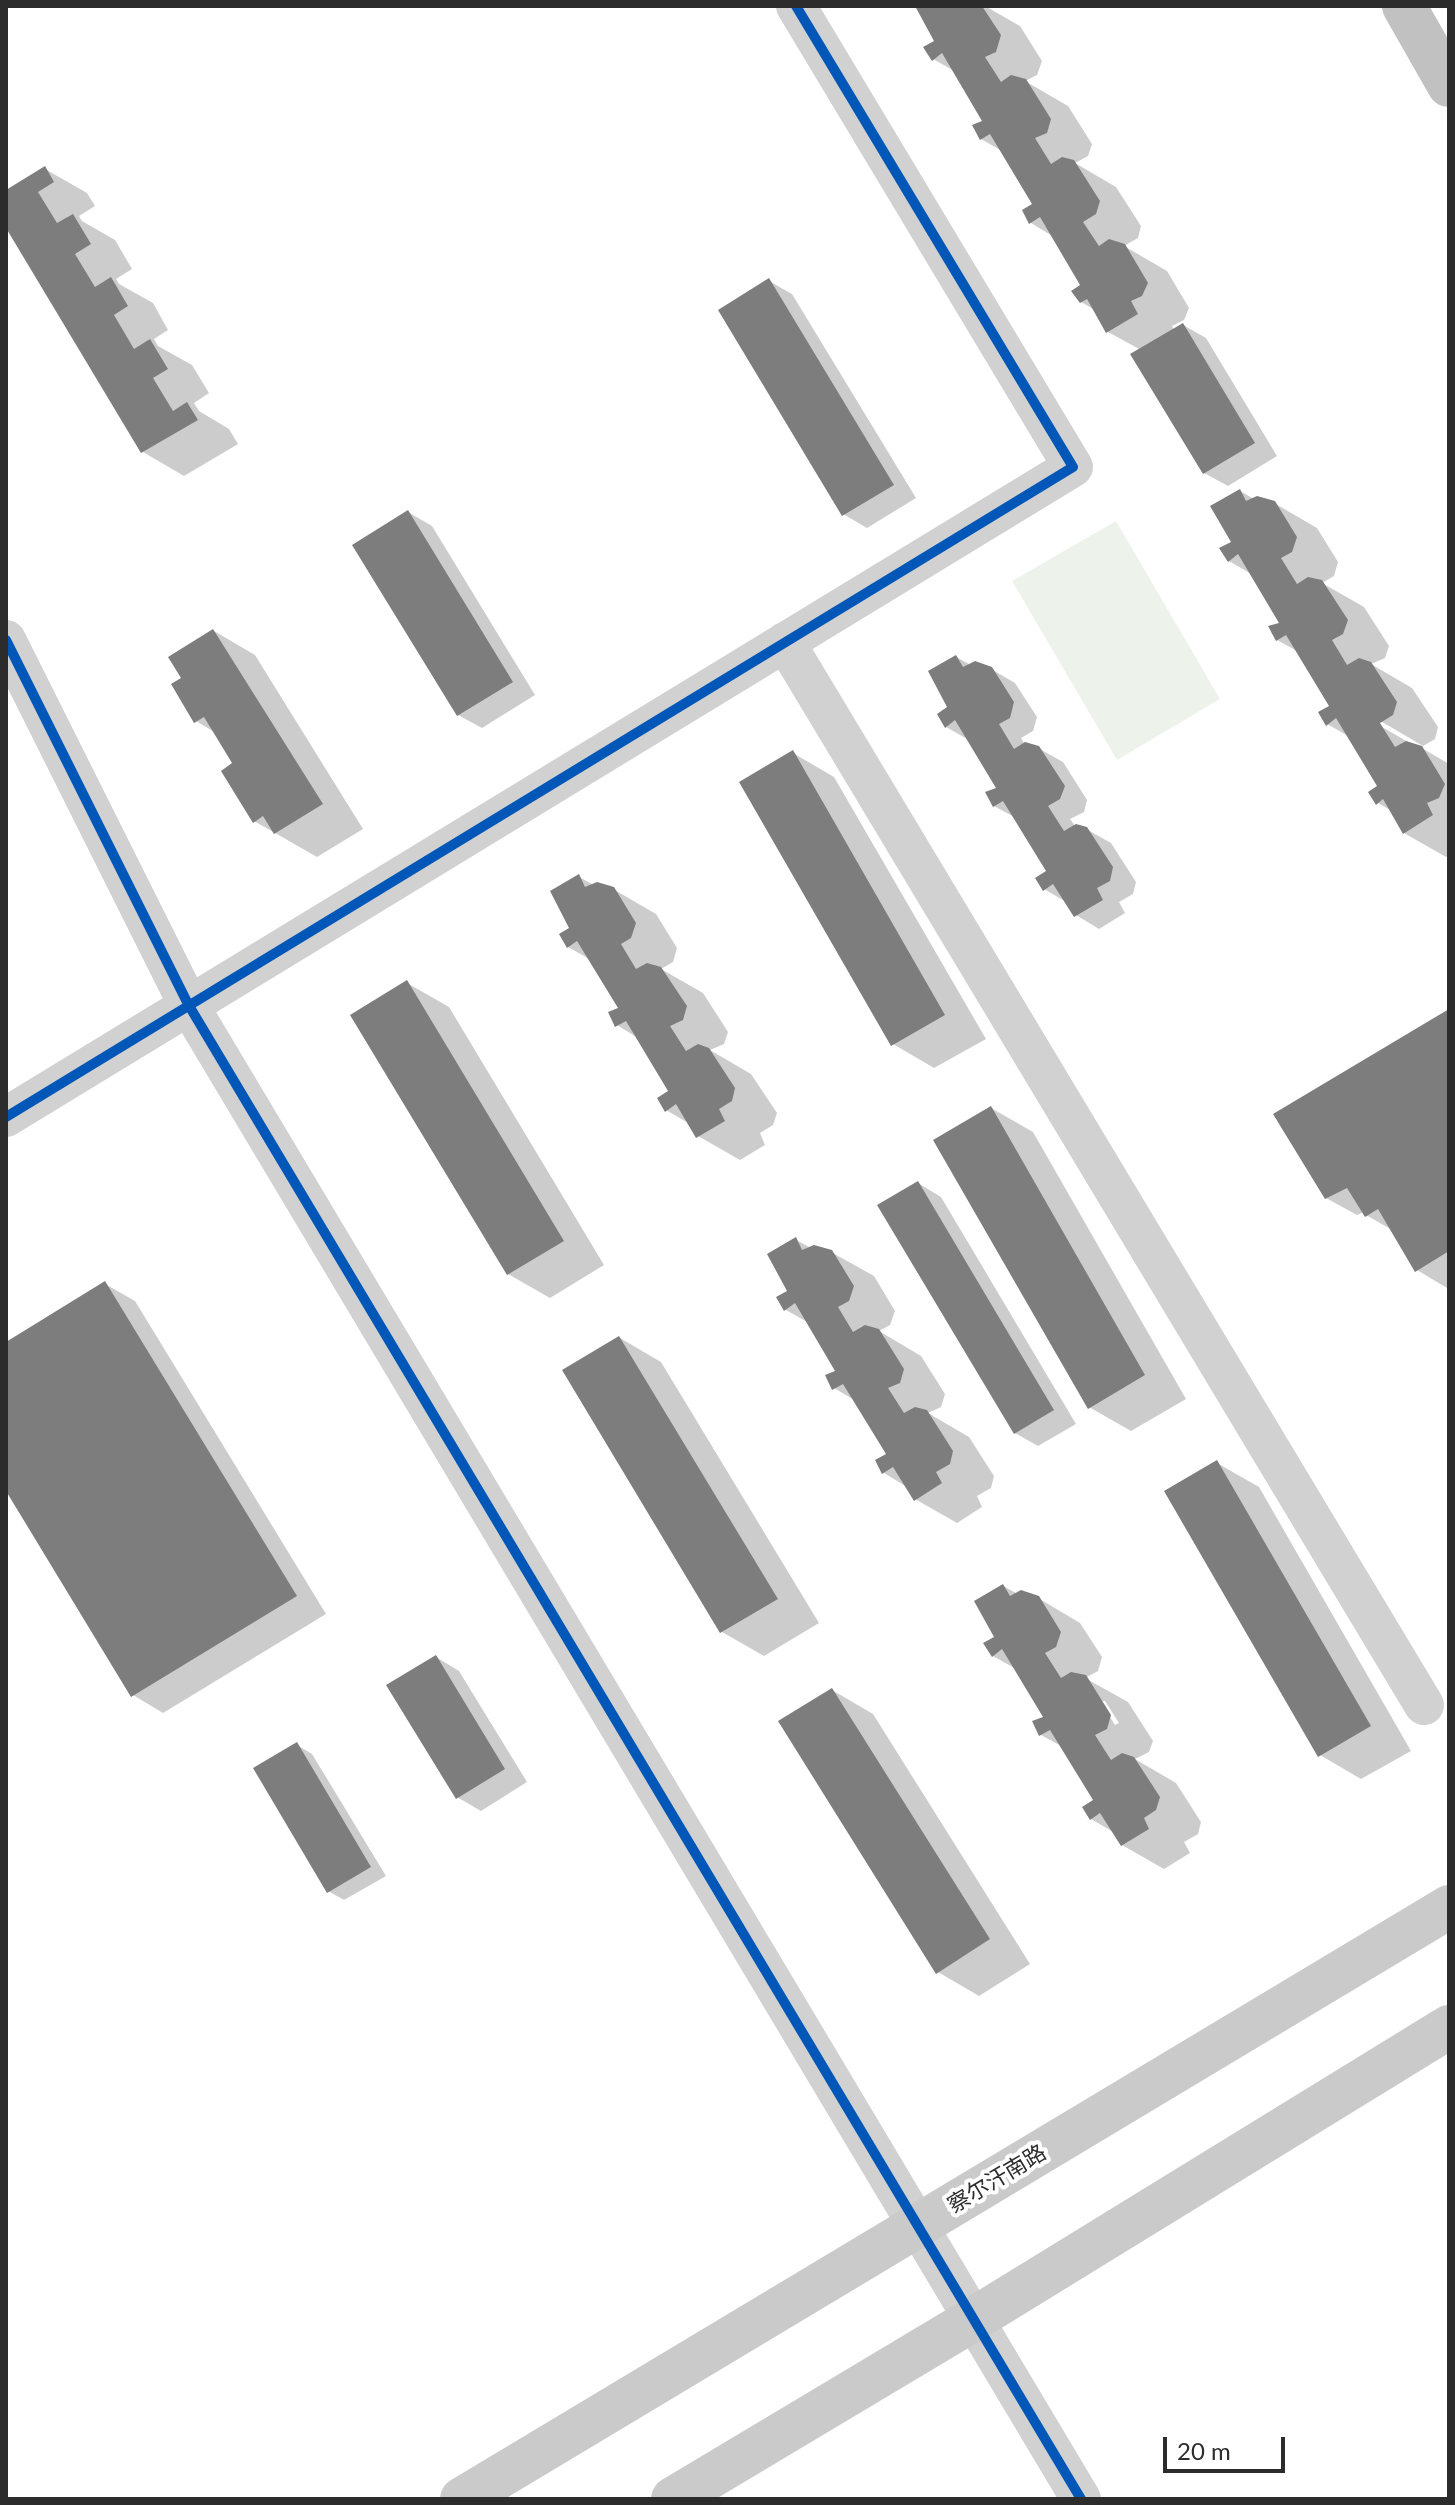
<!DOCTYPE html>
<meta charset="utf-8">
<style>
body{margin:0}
#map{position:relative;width:1455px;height:2505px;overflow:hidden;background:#fff;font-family:Lato,sans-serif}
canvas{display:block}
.frame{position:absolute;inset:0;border:8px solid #2c2c2c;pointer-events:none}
.scale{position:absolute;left:1163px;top:2437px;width:122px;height:36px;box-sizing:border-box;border:4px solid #2c2c2c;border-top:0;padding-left:10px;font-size:24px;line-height:28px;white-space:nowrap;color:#2c2c2c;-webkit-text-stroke:6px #fff;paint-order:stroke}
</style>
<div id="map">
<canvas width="1455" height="2505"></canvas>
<div class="frame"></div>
<div class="scale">20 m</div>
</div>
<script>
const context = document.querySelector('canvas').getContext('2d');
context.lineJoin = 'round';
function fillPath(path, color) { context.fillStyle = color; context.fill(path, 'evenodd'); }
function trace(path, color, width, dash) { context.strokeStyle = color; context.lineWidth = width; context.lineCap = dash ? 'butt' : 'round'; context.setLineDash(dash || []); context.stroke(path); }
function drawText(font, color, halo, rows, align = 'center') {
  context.font = font + ' Lato,"Noto Sans SC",sans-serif'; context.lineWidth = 8; context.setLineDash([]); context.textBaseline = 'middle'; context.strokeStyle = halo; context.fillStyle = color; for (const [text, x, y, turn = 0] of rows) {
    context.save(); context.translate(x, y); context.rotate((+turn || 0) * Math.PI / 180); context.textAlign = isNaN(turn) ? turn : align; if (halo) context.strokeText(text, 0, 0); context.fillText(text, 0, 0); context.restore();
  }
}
const green = new Path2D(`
 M1116,521L1220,699L1117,760L1012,581Z`);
const shadow = new Path2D(`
 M917,6H985L1020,26L1042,61L1037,75L1025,81L1068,106L1092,144L1088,156L1075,163L1116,187L1141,226L1138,238L1124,246L1167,271L1189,308L1184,320L1172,326L1174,330L1183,325L1206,338L1277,456L1228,486L1204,473L1141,350L1108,332L1095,310L1081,302L1083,286L1054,237L1031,223L1024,211L1035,205L1002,151L981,139L985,122L956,72L933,59L937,41Z
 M45,169L87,193L95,206L79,216L82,221L115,240L132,269L116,279L119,284L153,303L168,330L154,339L158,346L192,365L209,393L194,403L199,411L229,429L238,444L184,476L143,452L6,224V192Z
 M769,281L792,294L916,498L867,528L843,514Z
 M1240,491L1254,499L1274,503L1317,528L1338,562L1334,576L1322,583L1364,607L1389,646L1385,658L1371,664L1412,688L1438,727L1435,739L1423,746L1372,716L1370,720L1415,746H1423L1420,747L1449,764V855L1446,857L1404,833L1392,811L1378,803L1380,787L1350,737L1327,724L1332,706L1299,652L1277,640L1282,624L1253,575L1229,561Z
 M408,512L432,526L535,695L482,728L458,715Z
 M214,631L255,655L363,829L317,857L254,821L235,764L216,733L196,721L184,678Z
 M956,657L971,665L991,669L1015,683L1037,717L1033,731L1021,738L1025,745L1038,748L1063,762L1087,800L1084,812L1070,819L1075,826L1086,829L1111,843L1136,882L1133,894L1119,902L1125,913L1099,929L1076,915L1068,903L1044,889L1049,871L1016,818L994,806L999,789L969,740L946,727Z
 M793,753L834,777L986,1039L934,1068L893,1044Z
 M579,877L594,885L613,889L656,914L677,948L673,962L661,969L703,993L728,1032L724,1044L710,1050L751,1074L777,1113L773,1125L760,1133L765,1145L740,1160L698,1136L690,1124L666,1110L671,1092L638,1038L617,1025L621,1009L591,960L568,947Z
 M407,983L449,1007L604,1265L550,1298L508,1274Z
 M1449,1011V1287L1447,1288L1417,1270L1394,1231L1366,1215L1364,1212L1357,1215L1326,1198Z
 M991,1108L1033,1132L1186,1399L1131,1431L1089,1407Z
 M918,1183L941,1197L1076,1424L1038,1446L1015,1433Z
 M796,1240L811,1248L831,1252L874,1276L895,1311L890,1325L879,1331L921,1356L945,1394L941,1407L928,1413L969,1437L994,1476L991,1488L977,1496L982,1507L957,1523L915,1499L907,1487L884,1473L878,1461L888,1455L856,1401L834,1388L838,1372L809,1323L786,1310Z
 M105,1284L135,1301L326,1614L163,1713L133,1695L6,1487V1344Z
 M620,1338L661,1362L819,1623L764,1656L722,1632L565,1371Z
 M1217,1463L1259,1487L1411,1751L1361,1779L1320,1755Z
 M1003,1586L1018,1594L1038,1598L1080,1623L1102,1657L1098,1671L1085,1678L1128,1702L1153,1741L1149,1752L1135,1759L1176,1783L1201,1822L1198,1834L1184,1842L1190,1853L1164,1869L1122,1845L1115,1833L1091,1819L1096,1801L1063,1747L1041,1735L1046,1718L1016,1669L993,1656ZM1100,1701H1105L1119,1723L1115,1725Z
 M436,1657L459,1671L527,1782L481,1811L457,1797Z
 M832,1690L873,1714L1030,1964L979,1996L938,1972Z
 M297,1745L312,1754L386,1876L344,1900L328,1891Z`);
const building = new Path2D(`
 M915,6H982L1001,35L996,52L985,57L1001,82L1011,75L1026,79L1051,119L1047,133L1035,138L1051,164L1062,157L1074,160L1100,201L1096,214L1083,222L1099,246L1109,239L1125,244L1148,283L1142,296L1131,301L1138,314L1106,333L1087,299L1080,303L1071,291L1080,285L1040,217L1029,224L1022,210L1032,204L990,134L980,140L972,125L982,121L942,53L932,61L923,47L934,41Z
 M45,166L54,182L38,192L57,223L73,214L91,244L75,254L95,287L111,277L128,306L114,315L134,349L150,339L168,369L153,378L173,411L187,402L198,420L141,453L6,228V190Z
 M769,278L894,485L842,516L718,310Z
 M1183,323L1255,443L1203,474L1130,354Z
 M1240,489L1246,501L1257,496L1275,501L1297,537L1292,552L1281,558L1297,584L1308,577L1322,580L1348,620L1343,634L1332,640L1347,665L1359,658L1371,662L1397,702L1393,715L1380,723L1395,747L1406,741L1422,746L1445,784L1439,798L1427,803L1433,815L1403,834L1383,799L1376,805L1368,792L1377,786L1336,718L1326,726L1318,712L1329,706L1286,635L1276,641L1268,626L1279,623L1238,554L1228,562L1219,548L1231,542L1210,506Z
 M408,510L513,682L457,716L352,545Z
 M213,629L323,804L274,834L263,816L253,823L221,771L232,763L204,717L194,723L171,684L181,678L168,657Z
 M956,655L963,667L975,661L992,667L1014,702L1010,718L999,724L1014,749L1025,742L1039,746L1065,786L1060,799L1048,806L1064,831L1076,824L1087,827L1113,867L1110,881L1097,888L1103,900L1074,917L1053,884L1043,891L1035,878L1046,871L1003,801L993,807L985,792L996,788L955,720L945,728L937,714L947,707L928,671Z
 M793,750L945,1015L891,1046L739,782Z
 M579,874L585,887L597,882L614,887L636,923L631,938L621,944L636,969L647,963L661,967L687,1006L683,1020L670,1026L686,1051L698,1044L709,1048L735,1088L732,1101L719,1109L725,1121L696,1138L676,1104L665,1112L657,1098L668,1091L626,1021L615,1027L608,1012L618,1008L577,941L567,948L559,934L569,928L550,891Z
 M407,980L564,1241L507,1275L350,1015Z
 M1449,1009V1251L1415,1272L1378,1209L1365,1217L1347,1188L1325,1199L1273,1114Z
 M991,1106L1145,1375L1088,1409L933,1140Z
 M918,1181L1054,1410L1014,1434L877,1205Z
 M796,1237L802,1250L814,1245L832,1250L854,1286L849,1301L838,1307L853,1332L865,1325L879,1329L904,1369L900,1383L888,1388L904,1413L915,1407L927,1410L953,1451L950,1464L936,1472L942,1483L914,1501L893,1467L882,1474L875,1460L886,1454L843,1384L832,1390L825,1375L835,1371L795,1303L784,1311L776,1297L787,1291L767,1254Z
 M105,1281L297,1596L131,1697L6,1491V1342Z
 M619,1336L778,1599L720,1633L562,1370Z
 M1217,1460L1371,1726L1318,1757L1164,1491Z
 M1003,1584L1010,1596L1021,1590L1039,1596L1061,1632L1056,1647L1045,1653L1061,1678L1071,1672L1086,1675L1111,1715L1107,1729L1095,1735L1111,1760L1122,1753L1134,1757L1160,1797L1156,1810L1144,1818L1149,1829L1121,1846L1100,1813L1090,1820L1082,1807L1093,1800L1050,1730L1039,1736L1032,1721L1043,1717L1002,1649L992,1657L983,1643L994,1637L974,1601Z
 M436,1655L505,1769L456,1799L386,1685Z
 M832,1688L990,1939L936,1974L778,1721Z
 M297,1742L371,1867L327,1893L253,1768Z`);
const minor = new Path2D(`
 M6,640L188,1004L1081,2499
 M785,642L1424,1705
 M6,1117L1073,467L796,6`);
const secondary = new Path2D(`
 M462,2499L1449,1907
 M673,2499L974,2319L1449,2027`);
const trunk = new Path2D(`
 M1404,6L1449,85`);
const cycleway = new Path2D(`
 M6,640L188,1004L1081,2499
 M6,1117L1073,467L796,6`);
const streetNames = [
 ["察尔汗南路",997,2179,-31]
];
fillPath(green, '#edf3eb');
fillPath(shadow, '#0003');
fillPath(building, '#7d7d7d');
trace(minor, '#d1d1d1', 40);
trace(secondary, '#cacaca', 44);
trace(trunk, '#c1c1c1', 44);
trace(cycleway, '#0057b8', 10);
drawText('22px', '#2c2c2c', '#fff', streetNames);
</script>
